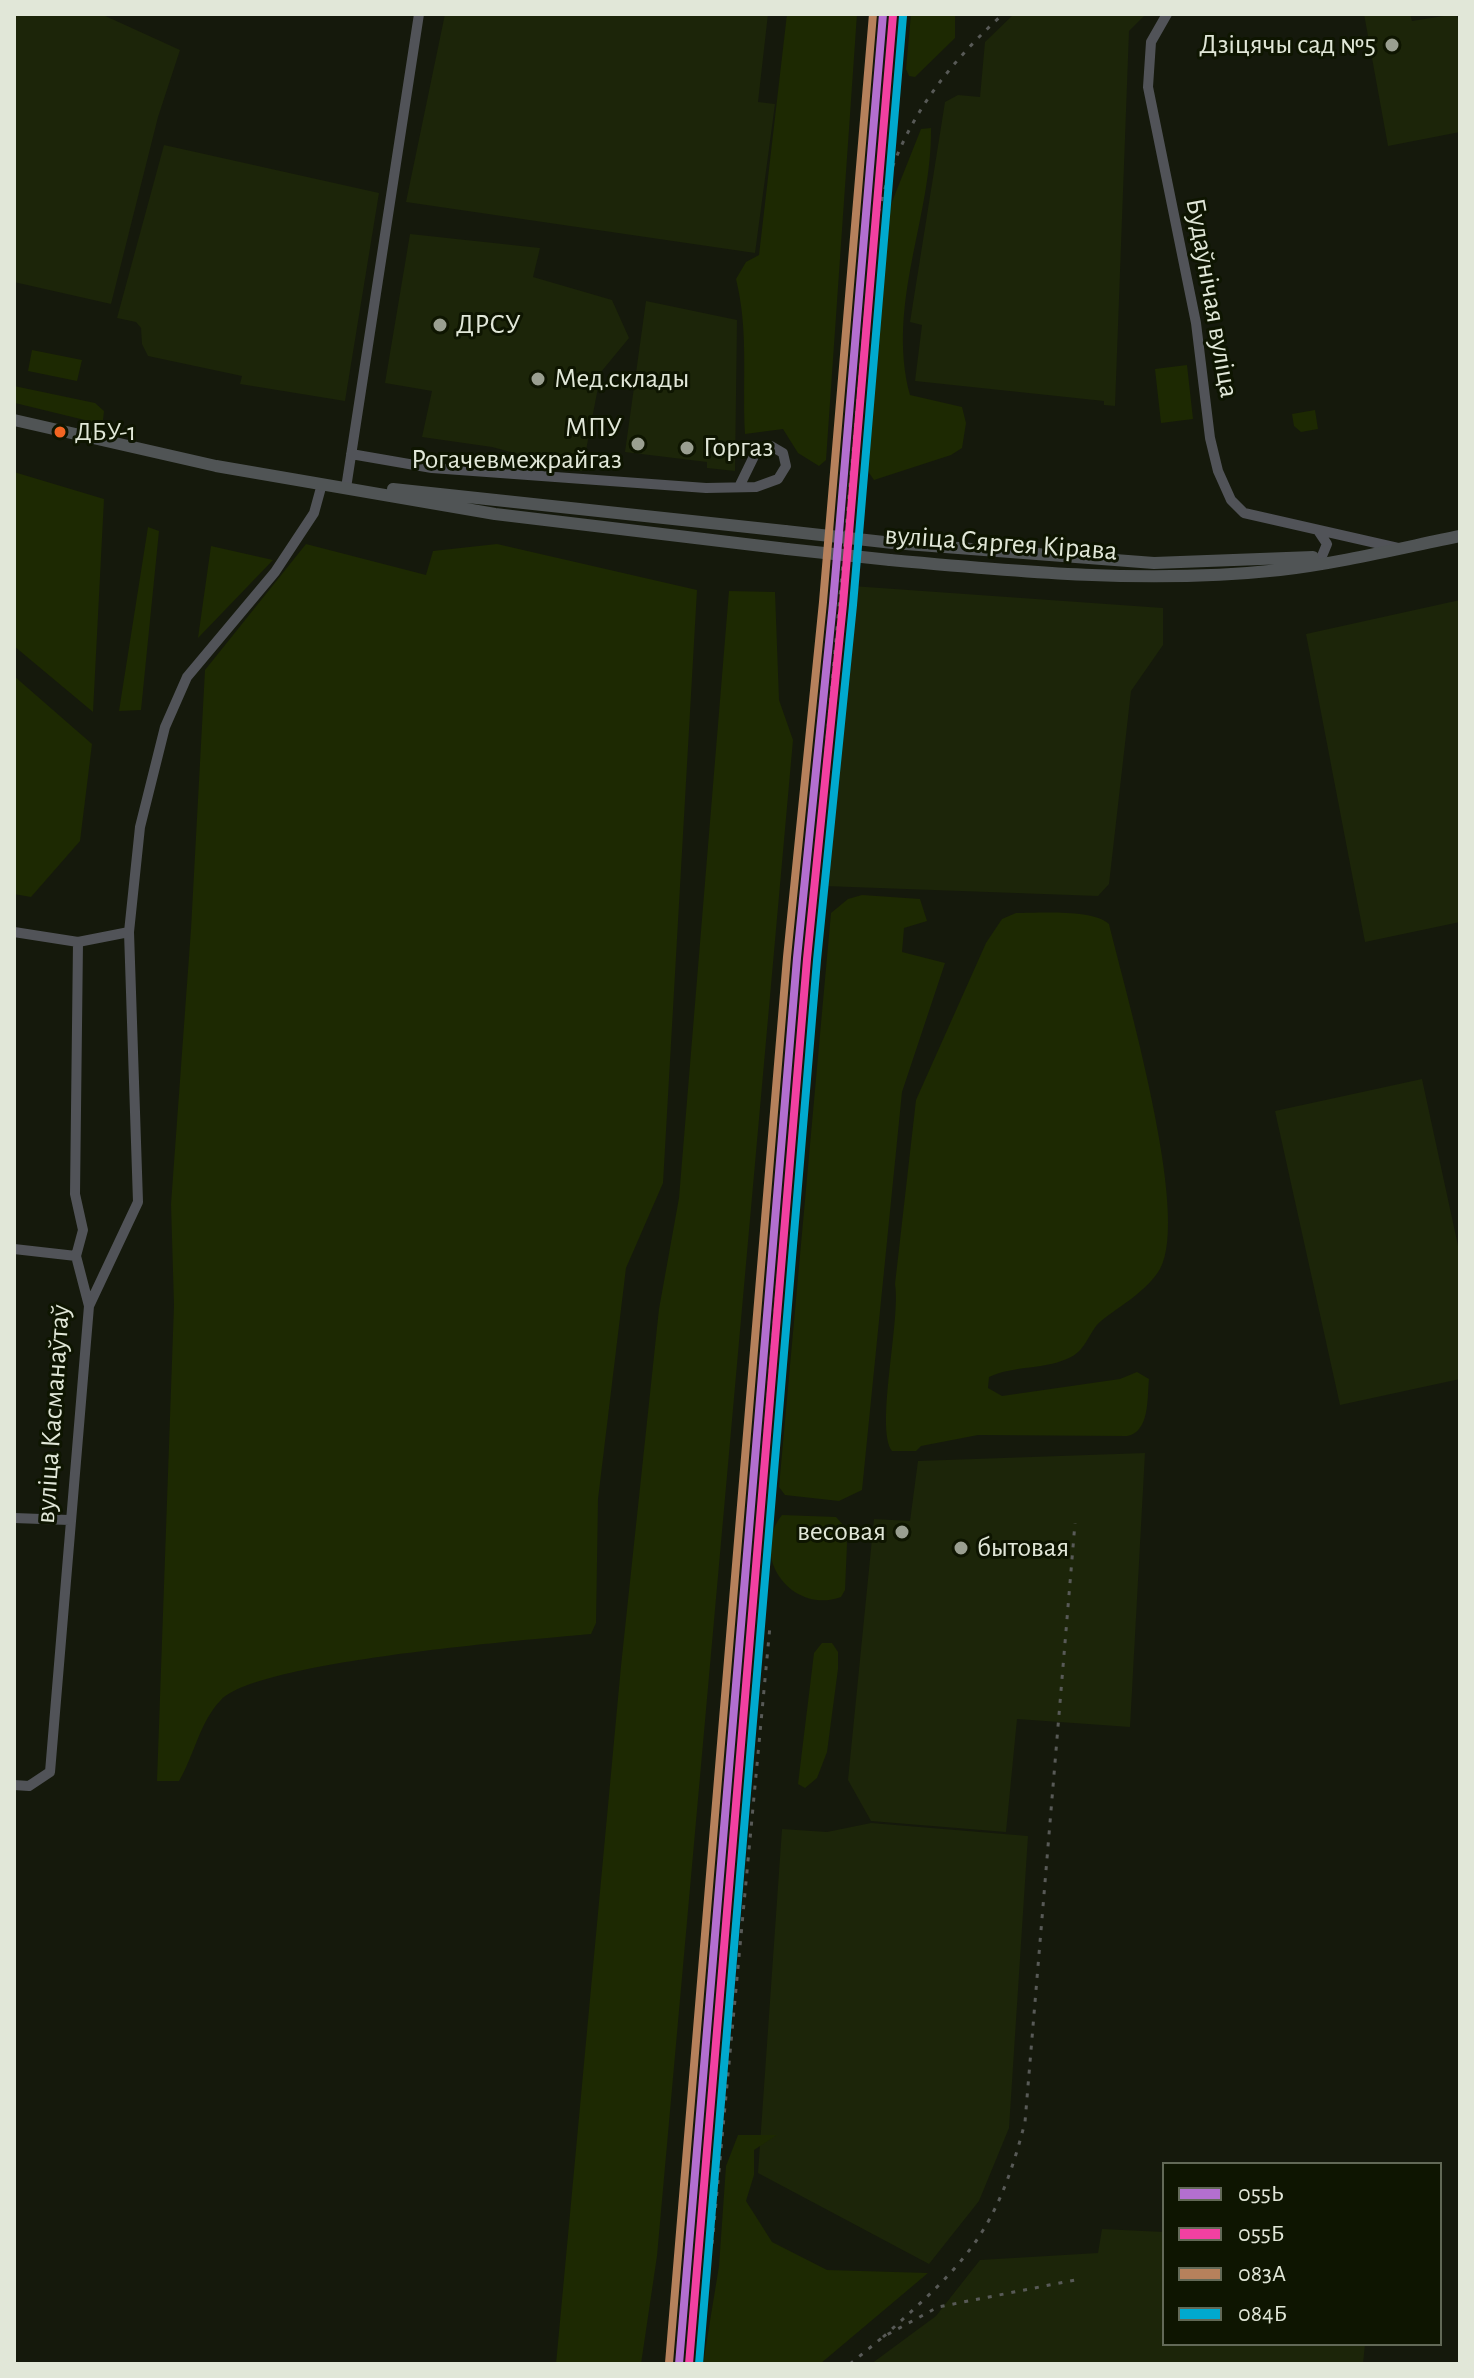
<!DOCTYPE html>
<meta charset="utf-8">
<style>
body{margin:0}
#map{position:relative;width:1474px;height:2378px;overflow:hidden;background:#15190c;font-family:"Alegreya Sans",sans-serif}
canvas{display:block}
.frame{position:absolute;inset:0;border:16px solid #e1e7d8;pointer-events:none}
.legend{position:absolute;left:1162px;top:2162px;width:280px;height:184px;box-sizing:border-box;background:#0e1501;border:2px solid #626957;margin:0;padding:10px 14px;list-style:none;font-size:24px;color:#e1e7d8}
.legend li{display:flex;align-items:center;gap:16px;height:40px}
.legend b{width:40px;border:2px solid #626957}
</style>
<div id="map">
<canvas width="1474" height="2378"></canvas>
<div class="frame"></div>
<ul class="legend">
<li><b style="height:10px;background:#b36fd0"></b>055Ь</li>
<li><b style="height:10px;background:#f240a1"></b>055Б</li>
<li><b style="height:10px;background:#b6815c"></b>083А</li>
<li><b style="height:10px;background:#00a9ce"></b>084Б</li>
</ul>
</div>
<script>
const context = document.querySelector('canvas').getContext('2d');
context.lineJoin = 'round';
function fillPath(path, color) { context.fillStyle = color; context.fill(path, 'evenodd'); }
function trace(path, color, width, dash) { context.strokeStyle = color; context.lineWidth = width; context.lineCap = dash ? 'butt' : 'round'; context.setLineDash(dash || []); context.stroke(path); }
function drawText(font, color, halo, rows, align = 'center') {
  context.font = font + ' "Alegreya Sans",sans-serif'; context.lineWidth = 6; context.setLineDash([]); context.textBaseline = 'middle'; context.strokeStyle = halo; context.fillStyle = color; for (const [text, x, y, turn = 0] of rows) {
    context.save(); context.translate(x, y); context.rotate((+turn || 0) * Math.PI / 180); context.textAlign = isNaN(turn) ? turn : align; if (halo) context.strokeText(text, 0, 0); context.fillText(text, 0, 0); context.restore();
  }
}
const built = new Path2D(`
 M14,14H101L180,50L158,117L111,304L14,282Z
 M445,14H768L758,102L775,104L755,253L406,202Z
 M1014,14H1146L1129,31L1115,406L1104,405V401L915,381L922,325L910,322L945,102L958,95L980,97L985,42Z
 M1364,14H1410L1412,21L1456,14L1460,24V132L1388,146Z
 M164,145L379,193L345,401L240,384L242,376L148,356L142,344L141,328L136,322L117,318Z
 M410,234L540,248L533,277L612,300L629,338L601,372L582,471L492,447L422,437L432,391L385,383Z
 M646,301L737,320L735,471L707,468V462L625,452Z
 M852,586L1163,608V645L1131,691L1109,884L1098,896L824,886Z
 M1460,600V922L1365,942L1306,634Z
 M1422,1079L1460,1255V1379L1340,1405L1275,1111Z
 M1145,1453L1130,1727L1017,1719L1006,1832L871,1821L848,1780L874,1519L910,1521L918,1461Z
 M871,1823L1028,1836L1009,2128L979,2201L929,2264L758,2173L782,1829L827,1832Z
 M1102,2229L1164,2232V2344H1365L1363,2364H871L936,2316L980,2260L1098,2253Z`);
const green = new Path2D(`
 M787,14H857L826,460L819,466L798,453L783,429L745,434C742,380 749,332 736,279L746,262L759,255Z
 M911,14H955V38L915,77L909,76L906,69Z
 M931,128C932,218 886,304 910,395L962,407L966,423L962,448L951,455L874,480L867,470L886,217L921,129Z
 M32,350L82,360L77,381L28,371Z
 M1187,365L1193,419L1161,423L1155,369Z
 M14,386L95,403L104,411L103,420L97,423L15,403Z
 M1315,410L1318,429L1301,432L1294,426L1292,414Z
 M14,472L104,499L93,712L14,646Z
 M148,527L159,531L141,710L119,711Z
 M306,544L426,575L433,551L497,544L697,590L663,1183L626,1268L598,1499L596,1623L591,1634C526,1640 258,1661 221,1700C200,1721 194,1756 179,1781H157L174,1305L171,1204L191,929L205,670Z
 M211,546L273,560L198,638Z
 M729,591L775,592L779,700L793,740L657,2256L641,2364H556L621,1666L659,1309L679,1198Z
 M14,676L92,744L80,841L31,897L14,894Z
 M862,895L920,899L927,921L904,928L902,952L945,963L902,1092L862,1490L839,1501L785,1495L779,1487L831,913L848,899Z
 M1016,913C1039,913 1093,909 1109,924C1125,991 1191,1215 1160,1269C1146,1292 1121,1305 1101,1321C1089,1331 1087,1349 1071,1357C1046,1370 1014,1365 989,1377L988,1388L1002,1396L1120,1379L1137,1372L1149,1379C1147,1398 1150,1432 1127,1436L978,1435L921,1446L916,1451H892C875,1428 901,1319 895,1284L916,1100L986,943L1002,919Z
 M782,1515L836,1517L845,1527L847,1544L845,1590L841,1597C793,1615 748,1557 782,1515Z
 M822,1643H832L838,1652V1669L827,1752L817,1778L805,1788L798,1784L814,1653Z
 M738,2135H777L754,2150V2175L746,2201L772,2242L827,2270L928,2273L820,2364H703L719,2266L726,2166Z`);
const minor = new Path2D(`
 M1167,14L1151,42L1148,87L1196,323L1210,438L1218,471L1231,500L1244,513L1398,548
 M351,454L432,468L706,488L756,487L778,479L786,466L783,453L771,446L758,448L739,487
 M346,488L419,14
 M1319,532L1327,544L1322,556
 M14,932L78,942L129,932
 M14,1249L76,1256
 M89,1306L138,1202L129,932L140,827L165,727L187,677L275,572L314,513L322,484
 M14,1518L69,1520
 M14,1785L29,1786L50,1772L89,1306L76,1256L83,1230L75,1194L78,942`);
const major = new Path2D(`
 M14,420L216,466L495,514L787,549
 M393,489L785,531
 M893,543L1154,563L1313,557
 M890,560C1020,572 1150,584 1280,570C1340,563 1401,548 1460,536`);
const rail = new Path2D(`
 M705,2279L712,2245L770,1626
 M883,2337C966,2263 997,2232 1025,2122L1075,1523
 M689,2364L775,1312L872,243C889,145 930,81 1003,14
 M850,2364L883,2337L938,2307L1075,2280`);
const majorBridge = new Path2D(`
 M785,531L893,543
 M787,549L890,560`);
const rail1 = new Path2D(`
 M679,2364L797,958L833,603L883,14`);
const rail2 = new Path2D(`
 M689,2364L807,959L843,604L893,15`);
const rail3 = new Path2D(`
 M669,2363L787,957L823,602L873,14`);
const rail4 = new Path2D(`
 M699,2364L817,960L853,605L903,16`);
const markers = [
 [1392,45,8,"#9a9f91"],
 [440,325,8,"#9a9f91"],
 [538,379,8,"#9a9f91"],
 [60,432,7,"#f26522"],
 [638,444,8,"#9a9f91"],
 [687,448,8,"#9a9f91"],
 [902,1532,8,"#9a9f91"],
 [961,1548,8,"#9a9f91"]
];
const busNames = [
 ["ДБУ-1",75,432]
];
const poiNames = [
 ["Дзіцячы сад №5",1376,45,"right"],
 ["ДРСУ",456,325],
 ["Мед.склады",554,379],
 ["МПУ",622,428,"right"],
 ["Рогачевмежрайгаз",622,460,"right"],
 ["Горгаз",703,448],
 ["весовая",886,1532,"right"],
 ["бытовая",977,1548]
];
const streetNames = [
 ["Будаўнічая вуліца",1212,298,80],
 ["вуліца Сяргея Кірава",1001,543,4],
 ["вуліца Касманаўтаў",53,1414,-86]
];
fillPath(built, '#1c2509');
fillPath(green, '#1d2902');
trace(minor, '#515358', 10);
trace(major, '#505455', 12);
trace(rail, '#585a57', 3, [4, 8]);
trace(majorBridge, '#505455', 12);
trace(rail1, '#b36fd0', 8);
trace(rail2, '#f240a1', 8);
trace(rail3, '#b6815c', 8);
trace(rail4, '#00a9ce', 8);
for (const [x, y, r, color] of markers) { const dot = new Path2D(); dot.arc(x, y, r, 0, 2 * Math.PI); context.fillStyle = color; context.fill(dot); trace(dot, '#0e1501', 3); }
drawText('26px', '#e1e7d8', '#0e1501', busNames, 'left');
drawText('28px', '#e1e7d8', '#0e1501', poiNames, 'left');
drawText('28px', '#e1e7d8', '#0e1501', streetNames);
</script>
